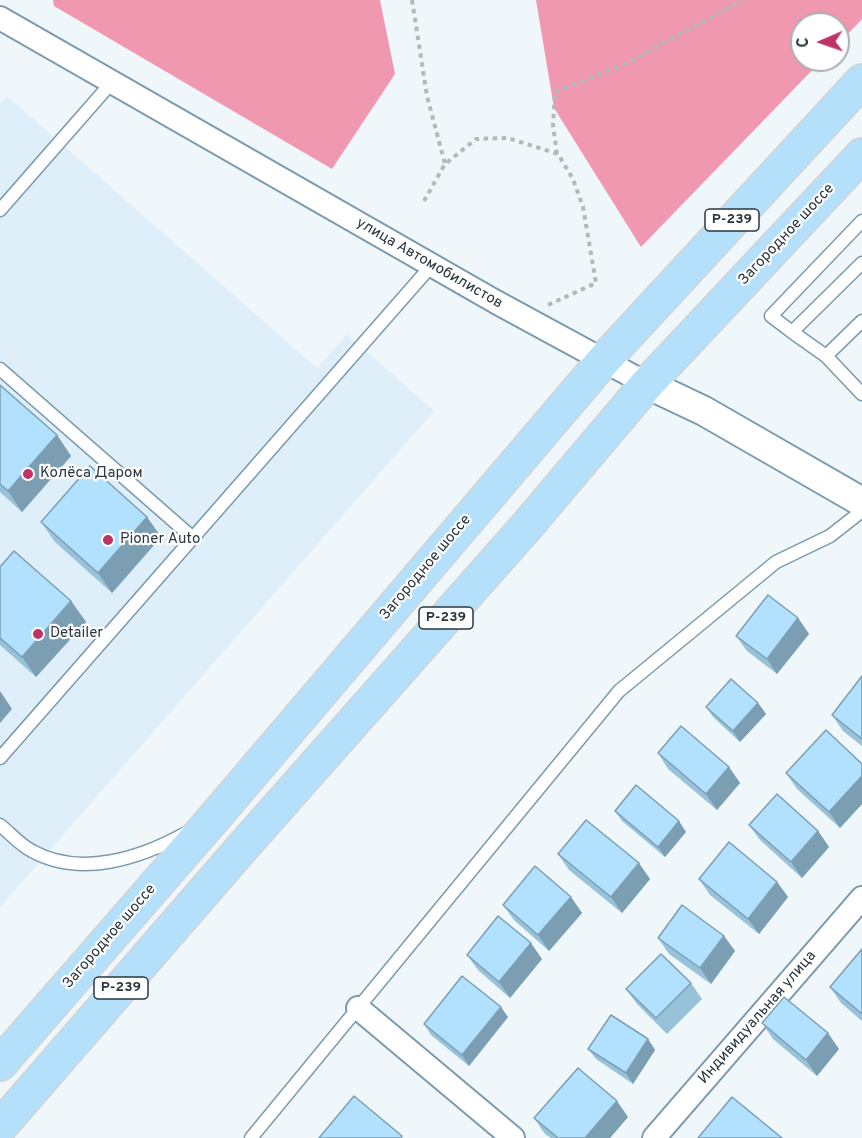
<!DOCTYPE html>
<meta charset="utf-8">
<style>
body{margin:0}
#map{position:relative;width:862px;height:1138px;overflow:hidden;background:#f0f7fb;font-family:Overpass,sans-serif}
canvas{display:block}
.north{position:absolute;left:790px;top:12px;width:60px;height:60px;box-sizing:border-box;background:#fff;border:2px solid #aaafb2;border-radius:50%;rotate:268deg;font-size:16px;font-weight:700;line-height:24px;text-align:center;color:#2a373f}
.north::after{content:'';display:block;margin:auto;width:21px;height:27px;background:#c03367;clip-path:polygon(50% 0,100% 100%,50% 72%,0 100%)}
</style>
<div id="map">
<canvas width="862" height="1138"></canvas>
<div class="north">С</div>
</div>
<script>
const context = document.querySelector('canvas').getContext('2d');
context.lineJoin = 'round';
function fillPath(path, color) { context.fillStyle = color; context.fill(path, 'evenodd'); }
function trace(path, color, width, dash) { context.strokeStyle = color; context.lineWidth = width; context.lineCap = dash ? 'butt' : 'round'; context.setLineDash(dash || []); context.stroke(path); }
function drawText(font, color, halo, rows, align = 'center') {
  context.font = font + ' Overpass,sans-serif'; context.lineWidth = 4.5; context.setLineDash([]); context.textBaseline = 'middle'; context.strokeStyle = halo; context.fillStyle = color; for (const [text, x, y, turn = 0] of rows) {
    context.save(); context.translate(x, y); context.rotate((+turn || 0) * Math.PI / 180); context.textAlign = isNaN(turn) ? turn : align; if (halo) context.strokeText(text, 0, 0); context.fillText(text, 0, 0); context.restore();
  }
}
const built = new Path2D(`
 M7,96L317,368L347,334L434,411L0,907V104Z`);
const forest = new Path2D(`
 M53,0H380L395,74L332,169L54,6Z
 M536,0H862V19L838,44V24H802V60H822L641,247L554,108Z`);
const path = new Path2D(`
 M412,0L427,96L445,164
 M557,154L553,125L555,92L627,63L743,0
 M424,201L445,164L476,139L508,138L558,154L573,179L583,207L596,283L548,305`);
const service = new Path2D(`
 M0,210L113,81
 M862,263L792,332L826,356L862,394
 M792,332L771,316L862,221
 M826,356L862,321
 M0,369L193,538
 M0,758L432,265
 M0,825C10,833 20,845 32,851C81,878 141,858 186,833
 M251,1138L619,691L776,562L830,536L862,511`);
const minor = new Path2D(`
 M0,18L496,302L647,384
 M358,1008L513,1138
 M654,1138L862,898`);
const tertiary = new Path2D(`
 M647,384L704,411L862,502`);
const trunk = new Path2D(`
 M0,1064L214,818L603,361L862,81
 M0,1127L241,849L526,527L647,384L862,155`);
const wall = new Path2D(`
 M0,385L57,435L71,456L22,512L0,492Z
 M147,517L161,537L112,593L55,542L41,522Z
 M0,567L71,601L86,622L36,677L0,645Z
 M798,618L809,634L777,674L747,651L736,636Z
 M862,676V746L843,731L832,715Z
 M758,703L766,714L740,742L713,717L706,707Z
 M658,753L729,767L740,783L717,810L668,769Z
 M862,764V804L840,828L797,789L786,773Z
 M615,811L686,832L665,857L622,821Z
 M749,825L818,831L829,847L802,878L760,840Z
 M558,854L650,879L622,913L569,870Z
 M699,879L777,882L788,897L759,934L710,895Z
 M571,897L582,913L549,951L514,920L503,905Z
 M724,936L735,951L711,984L669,954L658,938Z
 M862,949V1021L841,1003L830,987Z
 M467,955L542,959L510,998L478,970Z
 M691,983L702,999L667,1034L637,1004L626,989Z
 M508,1017L469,1066L431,1035L424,1024Z
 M762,1023L839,1049L817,1076L773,1039Z
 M648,1039L655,1050L633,1084L596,1059L588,1049Z
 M628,1117L610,1138H551L545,1134L534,1118Z`);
const shadedWall = new Path2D(`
 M57,435L71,456L22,512L8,491Z
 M147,517L161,537L112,593L98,573Z
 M71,601L86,622L36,677L22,657Z
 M798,618L809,634L777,674L767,659Z
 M0,691L12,709L0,723Z
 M758,703L766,714L740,742L733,731Z
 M729,767L740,783L717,810L706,794Z
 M862,776V804L840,828L829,812Z
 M679,821L686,832L665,857L658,847Z
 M818,831L829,847L802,878L791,862Z
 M639,863L650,879L622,913L611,897Z
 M777,882L788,897L759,934L748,919Z
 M571,897L582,913L549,951L538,935Z
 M724,936L735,951L711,984L700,968Z
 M531,943L542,959L510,998L499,982Z
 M501,1007L508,1017L469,1066L462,1055Z
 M828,1033L839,1049L817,1076L806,1060Z
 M648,1039L655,1050L633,1084L626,1073Z
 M617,1101L628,1117L610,1138H585Z`);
const building = new Path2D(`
 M0,385L57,435L8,491L0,484Z
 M90,466L147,517L98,573L41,522Z
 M14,551L71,601L22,657L0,638V567Z
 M768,595L798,618L767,659L736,636Z
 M862,676V739L832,715Z
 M731,679L758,703L733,731L706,707Z
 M681,726L729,767L706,794L658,753Z
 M826,730L862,764V776L829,812L786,773Z
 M636,785L679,821L658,847L615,811Z
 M777,794L818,831L791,862L749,825Z
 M586,820L639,863L611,897L558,854Z
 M729,842L777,882L748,919L699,879Z
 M535,866L571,897L538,935L503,905Z
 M682,905L724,936L700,968L658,938Z
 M498,916L531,943L499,982L467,955Z
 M862,949V1014L830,987Z
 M661,954L691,983L656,1018L626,989Z
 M462,976L501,1007L462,1055L424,1024Z
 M784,997L828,1033L806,1060L762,1023Z
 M611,1015L648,1039L626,1073L588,1049Z
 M578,1068L617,1101L585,1138H558L534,1118Z
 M354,1096L402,1136L401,1138H319Z
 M732,1097L782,1138H698Z`);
const markers = [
 [28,474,6,"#c03367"],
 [108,540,6,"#c03367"],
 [38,634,6,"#c03367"]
];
const shields = [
 [732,220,54],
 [446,618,54],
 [121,988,54]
];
const shieldNames = [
 ["Р-239",732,220],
 ["Р-239",446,618],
 ["Р-239",121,988]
];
const streetNames = [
 ["Загородное шоссе",787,235,-47],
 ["улица Автомобилистов",429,264,30],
 ["Загородное шоссе",426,568,-50],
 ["Загородное шоссе",110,937,-49],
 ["Индивидуальная улица",758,1018,-49]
];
const poiNames = [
 ["Колёса Даром",40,474],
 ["Pioner Auto",120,540],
 ["Detailer",50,634]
];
fillPath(built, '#dfeffa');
fillPath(forest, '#f098af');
trace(service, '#7b9aae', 15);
trace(minor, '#7b9aae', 26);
trace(tertiary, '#7b9aae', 32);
trace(trunk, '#d0d3d5', 36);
trace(path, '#b0b9be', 4, [4.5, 4.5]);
trace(service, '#fff', 12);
trace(minor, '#fff', 22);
trace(tertiary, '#fff', 28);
trace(trunk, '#b4e0fb', 33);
fillPath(wall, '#98c2da');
fillPath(shadedWall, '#7c9eb2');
fillPath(building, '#b1e1fe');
trace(building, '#7c9eb2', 1.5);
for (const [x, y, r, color] of markers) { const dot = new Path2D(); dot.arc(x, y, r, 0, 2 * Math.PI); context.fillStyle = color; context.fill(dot); trace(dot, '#fff', 2); }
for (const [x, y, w] of shields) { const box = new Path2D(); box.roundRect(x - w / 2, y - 11, w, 22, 4.5); context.fillStyle = '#fff'; context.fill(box); trace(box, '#2a373f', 1.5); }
drawText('bold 14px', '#2a373f', null, shieldNames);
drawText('15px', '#2a373f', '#fff', streetNames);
drawText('15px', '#2a373f', '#fff', poiNames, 'left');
</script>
